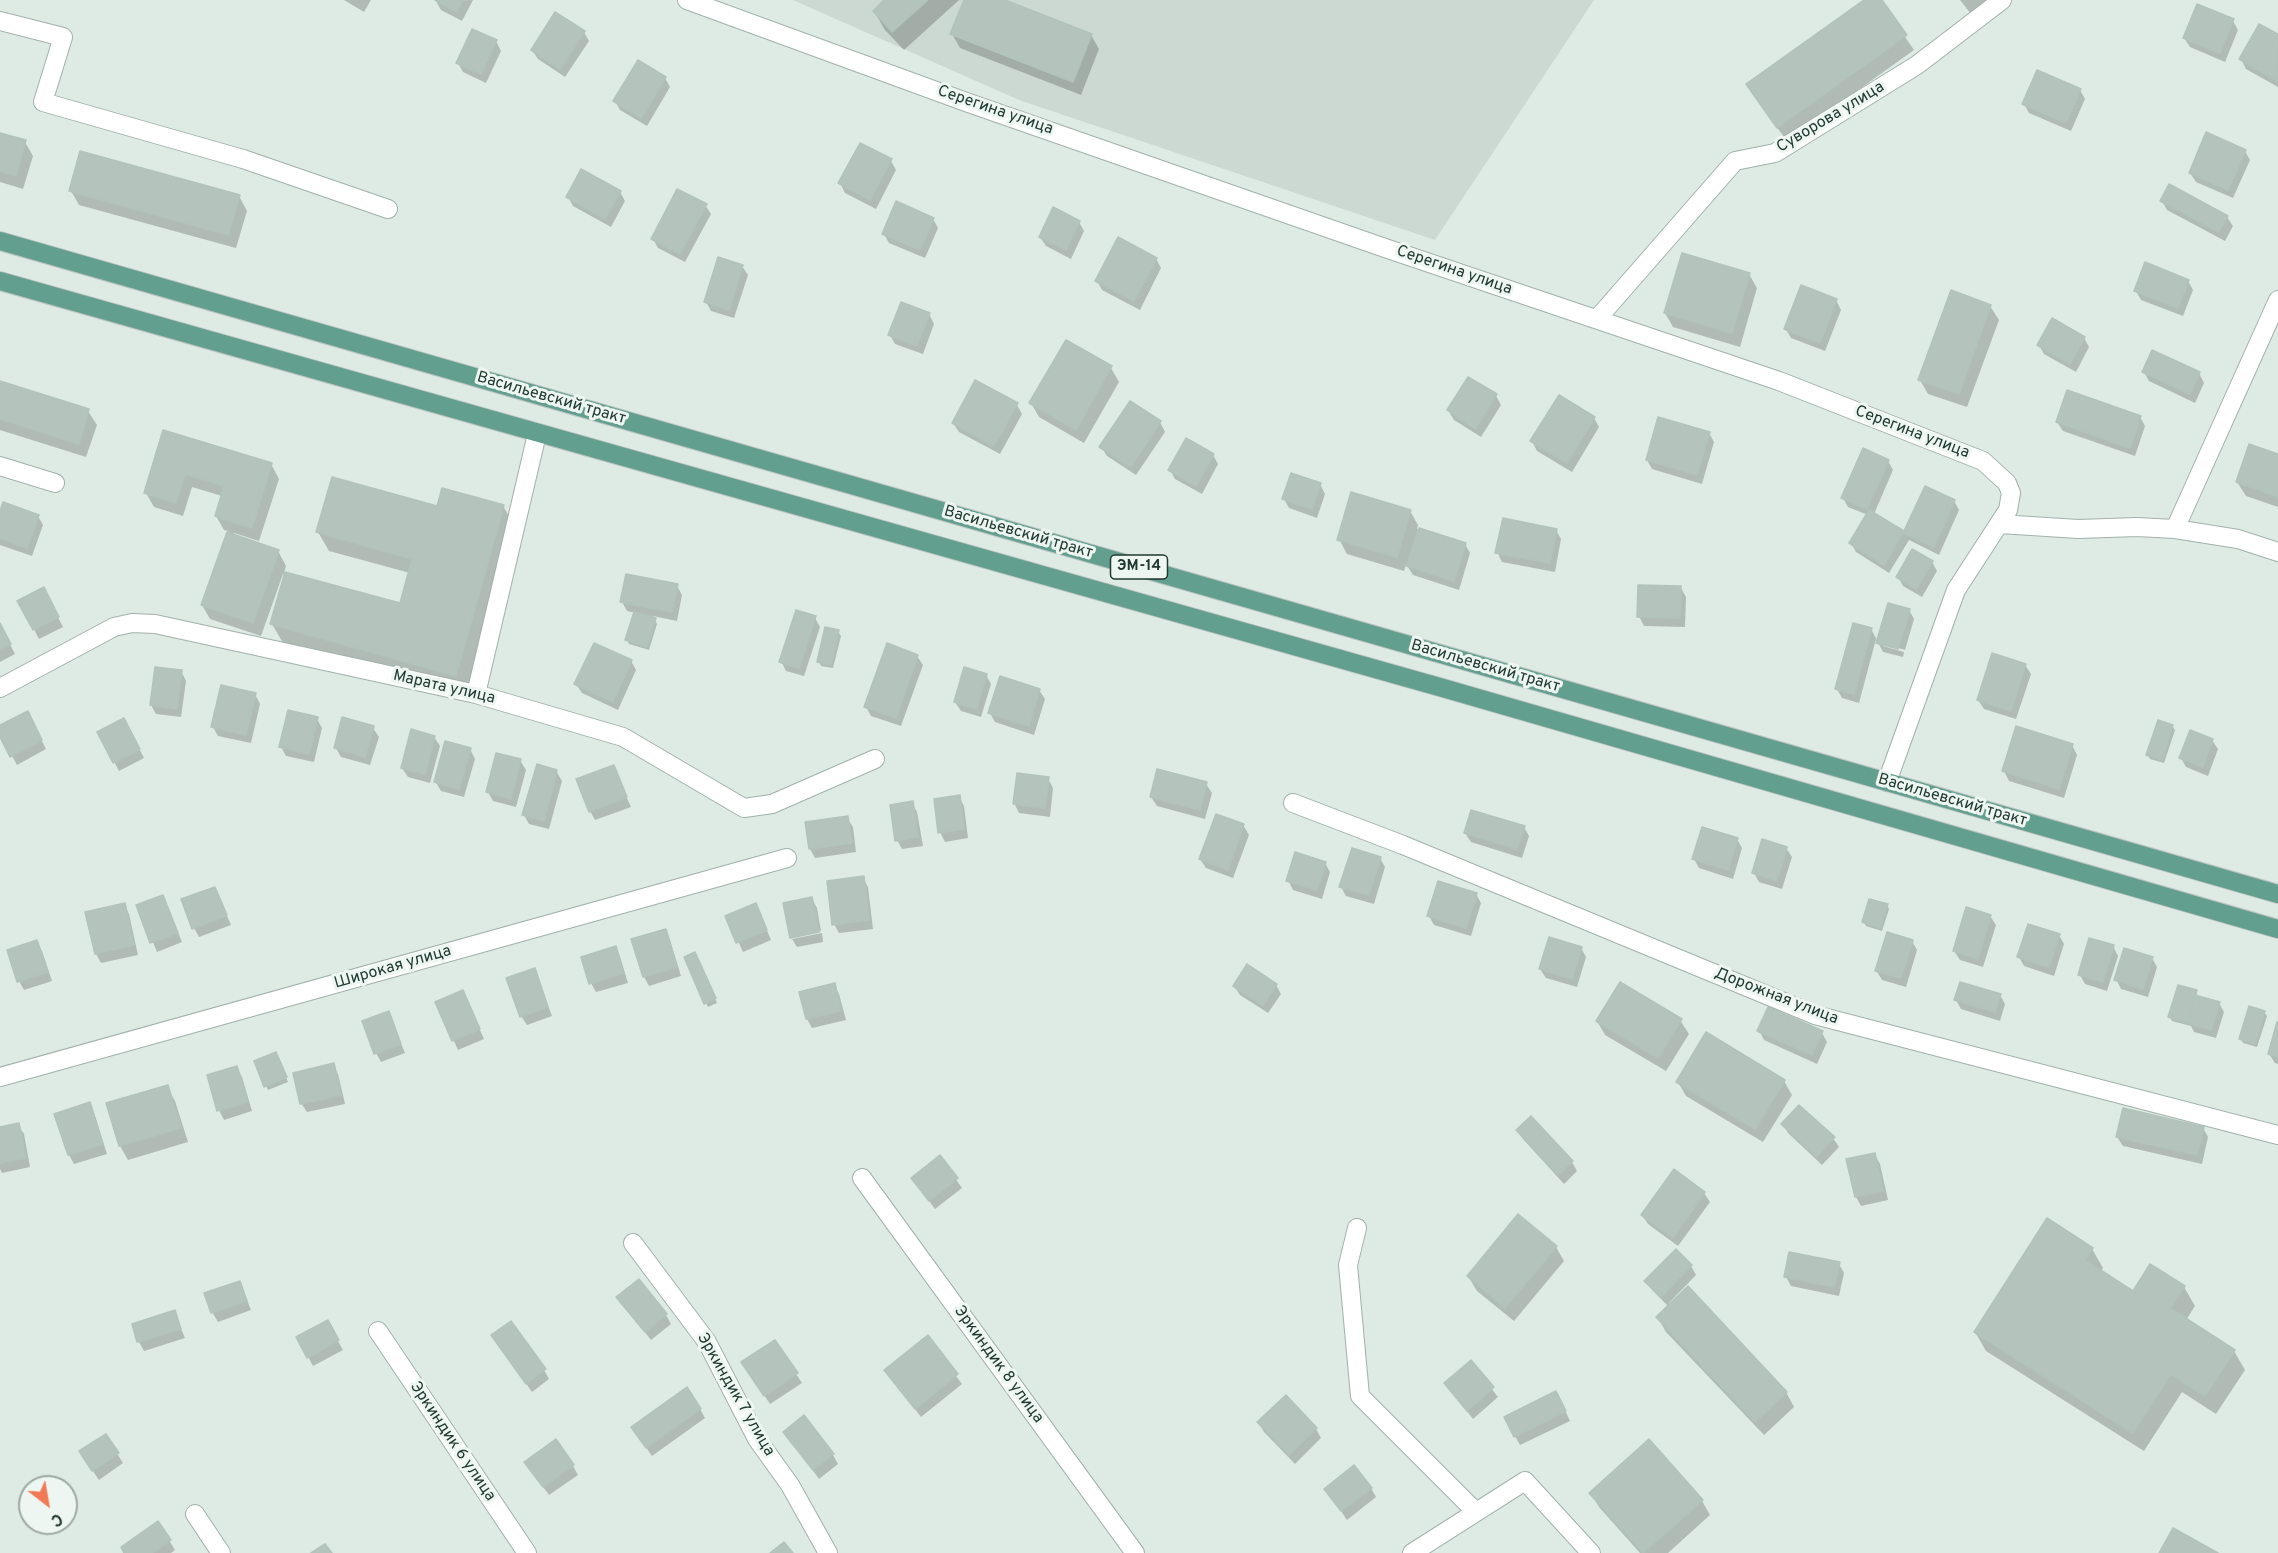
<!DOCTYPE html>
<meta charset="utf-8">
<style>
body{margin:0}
#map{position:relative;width:2278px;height:1553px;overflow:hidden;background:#deeae4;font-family:Overpass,sans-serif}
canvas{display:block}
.north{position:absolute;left:18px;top:1475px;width:60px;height:60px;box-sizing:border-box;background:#eef6f2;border:2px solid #9caaa5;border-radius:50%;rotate:149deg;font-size:16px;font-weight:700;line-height:24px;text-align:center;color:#203932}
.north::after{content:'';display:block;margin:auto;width:21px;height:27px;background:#f17955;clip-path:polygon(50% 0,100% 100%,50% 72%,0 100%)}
</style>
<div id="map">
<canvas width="2278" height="1553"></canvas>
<div class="north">С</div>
</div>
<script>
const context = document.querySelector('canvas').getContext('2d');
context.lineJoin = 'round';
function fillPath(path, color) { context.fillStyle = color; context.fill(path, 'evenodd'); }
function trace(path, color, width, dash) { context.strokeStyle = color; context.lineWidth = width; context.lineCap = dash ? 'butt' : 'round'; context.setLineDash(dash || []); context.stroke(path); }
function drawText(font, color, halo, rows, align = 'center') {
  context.font = font + ' Overpass,sans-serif'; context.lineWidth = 6; context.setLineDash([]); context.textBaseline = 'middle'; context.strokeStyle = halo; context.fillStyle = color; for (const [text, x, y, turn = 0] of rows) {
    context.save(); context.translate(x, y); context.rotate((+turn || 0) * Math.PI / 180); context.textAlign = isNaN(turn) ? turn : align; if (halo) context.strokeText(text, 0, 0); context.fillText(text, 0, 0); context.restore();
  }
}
const built = new Path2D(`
 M793,0H1594L1435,240L1019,100Z`);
const shadow = new Path2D(`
 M344,0H371L364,12Z
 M473,0L462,21L441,10L436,1Z
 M886,0H959L904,50L885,30L874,11Z
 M965,0H1001L1091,35L1099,49L1081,95L960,48L952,34Z
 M1866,0H1880L1914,50L1787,141L1756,99Z
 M1960,0H1989L1971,14Z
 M2233,21L2238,30L2225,62L2190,47L2184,38Z
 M2260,26L2278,36V87L2246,69L2241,59Z
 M584,32L589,41L565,77L538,59L532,50Z
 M496,41L501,51L486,83L463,72L458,63Z
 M665,78L670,87L647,126L620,110L615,101Z
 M2080,90L2085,99L2071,131L2029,113L2024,104Z
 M0,134L25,142L33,156L23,189L0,182Z
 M861,145L891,161L896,170L876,209L845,193L840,183Z
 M2245,151L2250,160L2233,198L2196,182L2190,173Z
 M71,191L239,196L247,211L236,248L79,205Z
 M620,192L625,201L611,227L573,206L568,197Z
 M2162,201L2227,217L2233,226L2225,241L2167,210Z
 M705,205L711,214L685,262L658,248L653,239Z
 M933,219L938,228L925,258L889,243L884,234Z
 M1079,222L1084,231L1071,259L1046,246L1040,237Z
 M1156,259L1161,268L1140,310L1102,290L1097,281Z
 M742,266L748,275L734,318L711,311L706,302Z
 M1749,274L1757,288L1740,347L1673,327L1665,313Z
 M2188,281L2193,290L2183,316L2141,300L2136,291Z
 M1836,300L1841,310L1825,351L1791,338L1785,328Z
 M1990,306L1999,320L1967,407L1928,394L1920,380Z
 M929,314L934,324L923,354L895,344L890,335Z
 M2084,338L2089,347L2076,372L2044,354L2039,345Z
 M1067,342L1111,368L1119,382L1084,443L1039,417L1031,403Z
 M2144,372L2199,373L2204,383L2195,403L2149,381Z
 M0,382L88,411L97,425L86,457L0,430Z
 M1496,396L1501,405L1481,437L1454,420L1448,410Z
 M1017,405L1022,414L1000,454L959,432L953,423Z
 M2140,417L2145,426L2135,456L2063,431L2057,422Z
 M1594,418L1599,427L1572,472L1537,451L1532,441Z
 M1160,422L1165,432L1136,475L1107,456L1101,447Z
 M164,432L271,464L279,479L259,541L234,533V536L278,551L286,566L284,573L401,605L410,573L329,551L318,532L438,508L503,506L514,525L467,694L283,643L272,624L286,575L283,574L261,636L210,619L202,605L228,531L224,530L216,516L222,496L192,487L183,516L154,507L146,493Z
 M1709,433L1714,442L1702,484L1652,469L1647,460Z
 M1213,455L1218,464L1202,494L1175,479L1170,470Z
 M2278,456V507L2246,496L2237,482Z
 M1888,461L1893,470L1874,514L1905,533L1954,501L1959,510L1939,555L1909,540L1889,573L1856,552L1851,543L1868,515L1848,507L1843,498Z
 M1320,484L1325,494L1317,518L1289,508L1284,499Z
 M1410,511L1418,525L1417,529L1465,544L1470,553L1459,590L1413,575L1406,564L1404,571L1347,554L1339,539Z
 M0,515L38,516L43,525L32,556L0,545Z
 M1556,530L1561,539L1555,572L1502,562L1497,552Z
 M1932,562L1937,571L1922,597L1903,586L1898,577Z
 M677,586L682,595L677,621L653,616L657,624L649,650L629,644L627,640L636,613L627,611L622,602Z
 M1681,588L1686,597L1685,627L1644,626L1639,616Z
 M48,598L63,627L39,639L19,601Z
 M1909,610L1914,619L1905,650L1883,643V646L1904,652L1903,657L1883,652L1876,639L1859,703L1842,698L1837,689L1871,629L1878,642Z
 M815,618L820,627L804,676L786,671L781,661Z
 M0,625L15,654L0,662Z
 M838,632L841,636L833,668L821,666L819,661Z
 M917,656L923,665L901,726L871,716L866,707Z
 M631,661L636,670L618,710L582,693L576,684Z
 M2025,665L2031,674L2016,719L1984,709L1978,700Z
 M181,671L186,681L181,717L156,714L151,705Z
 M986,675L991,684L981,717L961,711L955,702Z
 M1039,690L1045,699L1034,735L995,722L990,713Z
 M255,694L260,704L251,743L218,736L213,727Z
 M317,719L322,728L314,762L286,756L281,747Z
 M32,722L46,749L17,765L0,734V726Z
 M2172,726L2175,730L2164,763L2150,759L2148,754Z
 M373,728L379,737L370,765L341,757L336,748Z
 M129,729L144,758L119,771L99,733Z
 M434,737L440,746L430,783L408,777L402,768Z
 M2212,740L2218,749L2208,776L2186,767L2181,758Z
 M2072,745L2077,755L2064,798L2009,781L2004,771Z
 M470,749L475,759L464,797L441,791L435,781Z
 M520,760L526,770L516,807L493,801L488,792Z
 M613,767L631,807L595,820L590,811Z
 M556,771L562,781L549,829L529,824L524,815Z
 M1048,779L1053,788L1050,817L1019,813L1014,803Z
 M1206,784L1212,793L1205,819L1157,806L1151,797Z
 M959,797L964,806L968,838L945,842L940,832Z
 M912,803L917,812L923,846L902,849L897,840Z
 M847,818L853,827L856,852L815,858L810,849Z
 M1243,825L1249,835L1233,878L1206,868L1200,859Z
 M1524,827L1529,836L1522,858L1471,842L1465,833Z
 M1737,839L1742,848L1733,879L1699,868L1694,859Z
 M1786,848L1792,857L1782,889L1759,882L1754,873Z
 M1380,858L1385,867L1374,904L1346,896L1341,887Z
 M1325,863L1330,872L1322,899L1293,890L1288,880Z
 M863,878L868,887L873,929L839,933L834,924Z
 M215,888L231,925L199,937L194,928Z
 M1476,894L1481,903L1471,936L1434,925L1429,916Z
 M163,896L182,942L157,952L138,906Z
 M812,899L817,908L821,931L792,936V939L791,937Z
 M124,905L129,914L138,955L101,963L96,954Z
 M1887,905L1889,909L1882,931L1866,926L1864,922Z
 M760,914L771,940L743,952L727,917Z
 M1990,916L1996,925L1983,967L1960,960L1954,951Z
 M665,931L670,940L681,976L649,986L644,977Z
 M822,933L823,942L797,947L792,939Z
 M2059,935L2064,944L2054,976L2024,966L2019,957Z
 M1912,941L1917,950L1906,987L1882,980L1876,970Z
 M36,942L42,951L52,981L24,990L19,981Z
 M2113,946L2118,956L2107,991L2085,984L2080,975Z
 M615,948L620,957L628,983L596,992L591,983Z
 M1581,948L1586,957L1577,987L1546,978L1540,969Z
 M697,958L717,1003L708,1007L706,1003Z
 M2152,958L2157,967L2148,997L2121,989L2116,979Z
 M534,970L552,1016L527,1025L521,1016Z
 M834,985L839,994L846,1020L812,1028L807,1019L801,993Z
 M1276,985L1281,994L1268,1013L1240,995L1234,986Z
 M463,992L484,1039L458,1050L437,1003Z
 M2196,992L2198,997L2219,1003L2224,1012L2216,1038L2194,1032L2191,1026L2172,1021L2170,1017Z
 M2000,995L2005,1004L2000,1021L1961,1009L1956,1000Z
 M2264,1012L2267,1016L2257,1047L2243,1043L2241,1038Z
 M388,1013L405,1053L381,1062L376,1053Z
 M1680,1020L1689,1034L1666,1071L1605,1035L1597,1021Z
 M2278,1025V1064L2275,1063L2269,1054Z
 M1759,1030L1822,1033L1827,1042L1817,1064L1764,1040Z
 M278,1058L288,1082L268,1090L266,1086Z
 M333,1065L338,1074L345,1104L307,1112L301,1103Z
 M237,1068L242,1077L252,1111L224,1120L219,1110Z
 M1784,1081L1792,1095L1763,1142L1686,1096L1678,1082Z
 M167,1087L175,1101L188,1142L128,1160L120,1146L108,1104Z
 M89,1104L94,1113L107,1154L74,1164L69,1155L56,1115Z
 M1531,1118L1572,1162L1577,1171L1564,1184L1523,1139L1518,1130Z
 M1783,1124L1833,1138L1839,1147L1822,1165L1788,1133Z
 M18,1125L24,1134L30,1167L2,1173L0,1169V1129Z
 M2203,1128L2208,1137L2202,1164L2123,1146L2117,1137Z
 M1875,1155L1880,1164L1888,1200L1861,1206L1856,1197L1848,1160Z
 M940,1157L962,1188L935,1209L919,1187Z
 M1674,1171L1704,1193L1710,1202L1678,1246L1648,1224L1642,1215Z
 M1556,1247L1564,1261L1514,1321L1477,1291L1468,1276Z
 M2092,1249L2103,1268L2100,1272L2133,1293L2184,1287L2195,1306L2186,1320L2234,1351L2245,1370L2216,1414L2182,1392L2144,1451L1986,1351L1975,1332Z
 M1839,1264L1844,1273L1839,1296L1791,1286L1786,1277Z
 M1691,1266L1696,1275L1669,1303L1786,1392L1794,1407L1764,1435L1666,1332L1658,1318L1669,1307L1652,1290L1646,1281Z
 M240,1283L251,1310L218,1322L212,1312Z
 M618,1298L666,1315L671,1324L651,1340Z
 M174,1312L185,1338L144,1351L139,1342Z
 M327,1322L343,1350L313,1366L298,1338Z
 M493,1336L544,1370L549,1379L532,1392Z
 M927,1338L962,1384L921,1417L886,1371Z
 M775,1342L802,1383L770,1404L749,1372Z
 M1471,1362L1498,1397L1473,1419L1445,1383Z
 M1561,1402L1570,1421L1520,1445L1515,1436Z
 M700,1409L705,1418L652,1456L638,1436Z
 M1259,1423L1316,1429L1321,1438L1295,1464L1264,1432Z
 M785,1432L833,1455L838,1464L819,1479Z
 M106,1436L123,1463L99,1480L86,1461Z
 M1649,1441L1702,1501L1710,1515L1668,1553H1640L1599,1507L1591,1493Z
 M573,1466L578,1475L549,1495L531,1471Z
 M1371,1488L1376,1497L1347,1520L1326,1489Z
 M158,1523L175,1550L171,1553H125Z`);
const building = new Path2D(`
 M435,0H463L457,12Z
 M884,0H928L892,32L873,11Z
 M964,0H1005L1092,34L1073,82L950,34Z
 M1864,0H1882L1907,35L1777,128L1746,84Z
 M2197,4L2234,19L2220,53L2183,38Z
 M555,12L585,31L560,69L531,50Z
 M2259,24L2278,34L2277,81L2239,59Z
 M472,29L497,40L481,74L456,63Z
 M638,60L666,77L641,118L613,101Z
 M2037,70L2081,89L2066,123L2022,104Z
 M2206,132L2246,150L2228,190L2189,173Z
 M0,133L26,140L16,176L0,171Z
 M860,143L892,159L870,200L838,183Z
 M80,151L240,195L228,235L69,191Z
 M581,169L621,191L605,219L566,197Z
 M2169,184L2228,216L2219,232L2160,201Z
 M677,189L707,204L680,254L651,239Z
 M896,201L934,218L920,250L882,234Z
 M1053,207L1080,221L1066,250L1039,237Z
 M1118,237L1157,258L1134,301L1095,281Z
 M1682,253L1750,273L1732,333L1664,313Z
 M718,257L743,265L729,310L704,302Z
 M2145,262L2189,280L2178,308L2134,291Z
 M1801,285L1837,299L1820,343L1784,329Z
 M1951,290L1991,305L1959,394L1918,380Z
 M901,302L930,313L917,346L888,335Z
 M2052,318L2085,337L2070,364L2037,345Z
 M1066,340L1112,366L1076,430L1029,403Z
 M2152,350L2200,372L2190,394L2142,372Z
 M1468,377L1497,394L1475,429L1447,410Z
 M975,380L1018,403L994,446L952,423Z
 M0,381L89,409L79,444L0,419Z
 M2067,390L2141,416L2130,448L2056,422Z
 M1559,395L1595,417L1567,463L1530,441Z
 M1130,401L1161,421L1131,467L1099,447Z
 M1658,417L1710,432L1697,475L1646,460Z
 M163,430L272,463L252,528L215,516L224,486L185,474L176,503L144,493Z
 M1186,438L1214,454L1196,486L1168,470Z
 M2249,444L2278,454V497L2236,482Z
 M1863,448L1889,460L1867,509L1841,498Z
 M1291,473L1321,483L1312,509L1282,499Z
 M332,477L437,506L442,488L504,505L456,676L270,624L285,572L400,603L412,559L316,532Z
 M1925,486L1955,500L1934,547L1903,533Z
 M1351,492L1411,510L1397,557L1337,540Z
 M3,502L39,515L27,548L0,538V511Z
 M1869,510L1904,531L1884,565L1849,543Z
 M1503,518L1557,529L1550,563L1495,553Z
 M1419,528L1466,543L1454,581L1406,566Z
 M227,532L279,550L253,623L201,605Z
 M1912,549L1933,561L1916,589L1896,577Z
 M626,574L678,584L672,612L620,602Z
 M1638,585L1681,586L1680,618L1637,617Z
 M44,587L59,617L33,630L17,601Z
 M1888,603L1910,609L1898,649L1876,643Z
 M796,610L816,616L799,668L779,662Z
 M634,612L656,618L647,647L625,640Z
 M0,623L11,644L0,650Z
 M1853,623L1872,628L1854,694L1835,689Z
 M825,627L839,630L831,665L817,662Z
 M594,643L632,660L613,702L574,684Z
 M887,643L918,655L896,718L864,707Z
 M1992,653L2026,664L2011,711L1977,700Z
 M155,667L182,670L177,709L150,705Z
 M964,667L987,674L976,709L954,702Z
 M1000,676L1040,689L1029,726L988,713Z
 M221,685L256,693L246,735L211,727Z
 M288,710L318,717L309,754L279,747Z
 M28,711L42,740L10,757L0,737V725Z
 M342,717L374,726L365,757L334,748Z
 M124,718L140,749L113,763L97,732Z
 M2158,720L2173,725L2162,760L2146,755Z
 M2016,726L2073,744L2059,789L2002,771Z
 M411,729L435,736L425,774L401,768Z
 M2190,730L2213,739L2203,767L2179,758Z
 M445,741L471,748L459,789L434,782Z
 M496,753L521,759L511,799L486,792Z
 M537,764L557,770L544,821L522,815Z
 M614,765L627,797L589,812L576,779Z
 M1157,769L1207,782L1200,810L1150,797Z
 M1017,773L1049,777L1045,808L1013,804Z
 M960,795L964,829L938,833L934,799Z
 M913,801L918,837L895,841L890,805Z
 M1471,810L1525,826L1517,849L1464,833Z
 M1216,814L1244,824L1228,870L1199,859Z
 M848,816L852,843L809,849L805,822Z
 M1702,827L1738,838L1728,870L1692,859Z
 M1762,839L1787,847L1777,881L1752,873Z
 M1352,848L1381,857L1369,895L1339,887Z
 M1295,852L1326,862L1317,890L1286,881Z
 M864,876L869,920L832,925L827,881Z
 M1438,881L1477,893L1466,928L1427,916Z
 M215,887L227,915L192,929L181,899Z
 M163,895L178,933L150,943L136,905Z
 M812,897L819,932L790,938L783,903Z
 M1869,899L1888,904L1880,928L1862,922Z
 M125,903L134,945L95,954L85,912Z
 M756,903L767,930L736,943L725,916Z
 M1966,907L1991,915L1978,959L1953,951Z
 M2028,924L2060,934L2049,967L2017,957Z
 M666,929L677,967L643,977L631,939Z
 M1887,932L1913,940L1901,978L1875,971Z
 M1549,937L1582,947L1572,979L1539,969Z
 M2089,938L2114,945L2103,982L2078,975Z
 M37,940L48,972L17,982L7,950Z
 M616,946L624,973L589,984L581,957Z
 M2124,948L2153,957L2143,989L2114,980Z
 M695,952L716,998L704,1004L684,957Z
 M1247,964L1277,984L1263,1005L1233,986Z
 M535,968L548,1007L520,1017L506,978Z
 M1620,982L1682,1019L1658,1058L1596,1021Z
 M1960,982L2001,994L1995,1012L1954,1000Z
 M835,983L841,1011L806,1019L799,992Z
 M2178,985L2197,990L2187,1023L2168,1017Z
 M463,990L480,1029L452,1041L435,1002Z
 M2195,995L2220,1002L2211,1030L2187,1023Z
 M2249,1006L2265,1011L2255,1044L2239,1039Z
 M1768,1007L1823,1031L1812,1055L1757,1031Z
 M389,1011L401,1044L374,1054L362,1021Z
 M2277,1022H2278V1057L2268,1054Z
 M1706,1032L1785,1080L1755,1129L1676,1082Z
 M276,1052L287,1077L264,1087L254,1061Z
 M334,1063L341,1095L300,1104L293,1073Z
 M237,1066L248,1102L217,1111L207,1075Z
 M168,1085L181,1128L119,1146L106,1103Z
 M90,1102L103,1144L68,1155L54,1114Z
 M1799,1105L1835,1137L1816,1157L1781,1124Z
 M2123,1108L2204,1127L2197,1155L2116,1137Z
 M1531,1116L1573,1161L1558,1175L1516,1130Z
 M19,1123L26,1158L0,1163V1127Z
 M1875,1153L1883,1191L1855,1197L1846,1159Z
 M940,1155L958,1178L929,1201L911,1178Z
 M1674,1169L1705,1192L1673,1238L1641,1215Z
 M1518,1214L1557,1246L1505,1308L1467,1276Z
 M2047,1218L2093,1248L2085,1260L2133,1291L2150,1264L2185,1286L2170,1308L2235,1350L2205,1396L2171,1374L2133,1433L1974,1332Z
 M1676,1249L1692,1265L1661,1297L1644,1281Z
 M1789,1252L1840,1262L1834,1287L1784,1277Z
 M639,1279L667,1314L645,1332L616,1297Z
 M240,1281L247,1301L211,1313L204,1293Z
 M1688,1286L1787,1392L1755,1422L1656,1317Z
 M175,1310L181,1329L137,1342L132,1324Z
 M328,1320L339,1340L307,1358L296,1337Z
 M511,1321L546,1369L526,1384L491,1335Z
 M928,1335L958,1374L915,1409L884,1370Z
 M775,1340L798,1373L764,1396L741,1362Z
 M1471,1360L1494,1387L1467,1411L1444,1383Z
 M687,1387L701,1409L646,1448L631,1427Z
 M1556,1391L1566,1411L1514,1437L1504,1417Z
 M1286,1395L1317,1428L1289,1455L1257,1422Z
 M804,1415L834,1454L813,1470L783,1432Z
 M106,1434L119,1453L92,1471L79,1451Z
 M556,1439L574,1465L543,1487L524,1462Z
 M1649,1439L1703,1500L1643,1553L1589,1493Z
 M1354,1465L1372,1488L1341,1511L1324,1489Z
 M158,1521L171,1540L152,1553H124L121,1547Z
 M2173,1528L2218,1553H2159Z
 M784,1542L793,1553H770Z
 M325,1544L332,1553H311Z`);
const minor = new Path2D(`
 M687,0L966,102L1385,248L1779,381L1983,461L2007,483L2011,493L2008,510L1956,590L1887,782
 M0,21L63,37L43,102L243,159L388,209
 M1597,319L1735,161L1775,153L1917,65L2002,0
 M0,466L55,483
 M2000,524L2078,529L2137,527L2175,529L2238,539L2278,552
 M2175,529L2278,300
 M0,688L114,627L132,623L155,624L476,694L623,737L744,808L772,804L875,759
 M476,694L537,434
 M1293,803L1403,845L1815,1015L2278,1135
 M0,1077L787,858
 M862,1178L1135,1553
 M1357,1228L1348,1265L1360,1396L1476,1512
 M633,1243L707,1342L757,1439L790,1485L828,1553
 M378,1331L527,1553
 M195,1514L221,1553
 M1412,1553L1525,1481L1591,1553`);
const primary = new Path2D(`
 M0,241L2278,894
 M0,281L1443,688L2278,929`);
const shields = [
 [1139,567,57]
];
const shieldNames = [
 ["ЭМ-14",1139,567]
];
const streetNames = [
 ["Серегина улица",995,111,19],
 ["Суворова улица",1831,118,-31],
 ["Серегина улица",1454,271,19],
 ["Васильевский тракт",551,399,16],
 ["Серегина улица",1912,433,21],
 ["Васильевский тракт",1018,533,16],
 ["Васильевский тракт",1485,667,16],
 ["Марата улица",444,688,13],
 ["Васильевский тракт",1952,801,16],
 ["Широкая улица",393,968,-16],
 ["Дорожная улица",1776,997,21],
 ["Эркиндик 8 улица",998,1365,54],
 ["Эркиндик 7 улица",735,1395,60],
 ["Эркиндик 6 улица",452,1442,56]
];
fillPath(built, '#ccd9d3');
fillPath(shadow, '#0003');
fillPath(building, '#b4c4bd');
trace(building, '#b1c3bb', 1.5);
trace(minor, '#a1b1ab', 20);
trace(primary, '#bcc4c2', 20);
trace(minor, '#fff', 18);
trace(primary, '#639f8f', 18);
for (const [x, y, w] of shields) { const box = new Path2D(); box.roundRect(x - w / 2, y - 12, w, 24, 4.5); context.fillStyle = '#eef6f2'; context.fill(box); trace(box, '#203932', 1.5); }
drawText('bold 15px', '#203932', null, shieldNames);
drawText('16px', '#203932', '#eef6f2', streetNames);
</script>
